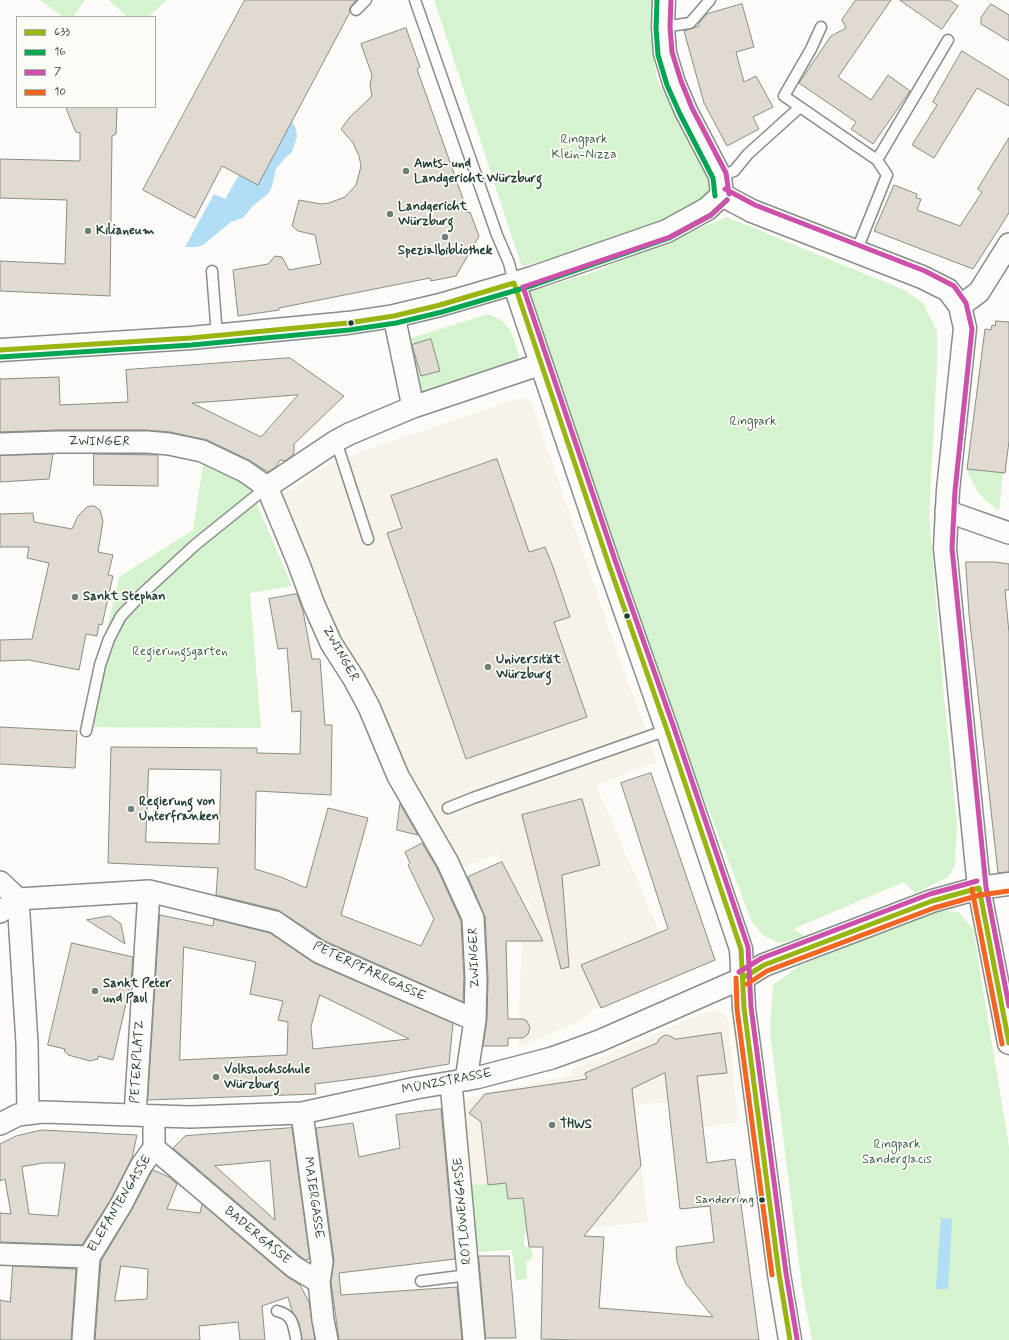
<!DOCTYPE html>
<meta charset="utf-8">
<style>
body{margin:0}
#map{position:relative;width:1009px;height:1340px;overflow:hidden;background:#fcfbf8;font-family:Mynerve,sans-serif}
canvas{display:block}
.legend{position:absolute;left:16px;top:16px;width:140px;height:92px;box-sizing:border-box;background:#fdfcf7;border:1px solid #a4b0a9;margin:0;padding:5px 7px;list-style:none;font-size:12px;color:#1f3d34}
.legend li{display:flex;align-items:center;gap:8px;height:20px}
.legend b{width:20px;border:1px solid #a4b0a9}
</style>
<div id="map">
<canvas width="1009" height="1340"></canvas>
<ul class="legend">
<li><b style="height:5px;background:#99b511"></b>633</li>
<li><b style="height:5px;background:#00a651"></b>16</li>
<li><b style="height:5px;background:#cd50aa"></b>7</li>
<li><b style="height:5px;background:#f26522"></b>10</li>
</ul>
</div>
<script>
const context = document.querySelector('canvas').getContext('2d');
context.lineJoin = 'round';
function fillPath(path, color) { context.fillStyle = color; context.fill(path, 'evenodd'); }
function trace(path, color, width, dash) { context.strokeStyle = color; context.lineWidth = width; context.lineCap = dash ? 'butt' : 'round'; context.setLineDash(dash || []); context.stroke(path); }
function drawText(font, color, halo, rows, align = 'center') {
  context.font = font + ' Mynerve,sans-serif'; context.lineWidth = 3.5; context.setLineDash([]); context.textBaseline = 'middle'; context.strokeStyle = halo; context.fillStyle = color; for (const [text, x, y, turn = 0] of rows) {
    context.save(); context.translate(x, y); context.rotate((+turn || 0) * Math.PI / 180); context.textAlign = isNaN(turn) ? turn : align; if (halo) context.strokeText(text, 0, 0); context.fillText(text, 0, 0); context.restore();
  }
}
const built = new Path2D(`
 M520,398L527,399L532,404L610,632L657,762L596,785L678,975L592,1010L580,1021L520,1047L519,1038H523L528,1034L530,1028L527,1021L519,1019L523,915L529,911L531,904L529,900L525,898H520L497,854L454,871L369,701L283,519L279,498L321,468L352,455Z
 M716,1010L724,1014L728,1021L738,1122L672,1132L668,1102L634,1105L648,1222L524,1235L522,1185H471L465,1098L573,1075L571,1070L708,1011Z`);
const green = new Path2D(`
 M40,0H85L73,17H63Z
 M109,0H167L148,17H127Z
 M434,0H652L650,29L657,80L722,197L712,211L522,267Z
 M727,217L904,290L923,303L937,331V365L929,516L944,697L957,824L955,866L948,877L915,893L904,882L793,929L806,937L780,943L764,936L752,922L645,646L513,297L594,272Z
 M488,314C514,323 513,339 521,362L423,397L408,339Z
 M203,465L249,486L292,586L250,593L261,728L85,727L119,577L193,530Z
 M967,469L1003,473L999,511C983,500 973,488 967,469Z
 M931,910L959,912L973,929L1009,1147V1340H812L802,1287L770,1032L773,985L799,966Z
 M506,1183L508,1199L523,1198L527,1230L524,1235V1246L531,1248L533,1255L530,1261L526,1262L527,1279L516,1280L512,1250L478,1252L471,1185Z`);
const water = new Path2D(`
 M292,121L296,129L297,137L292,152L285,158L276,169L272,186L269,193L253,206L243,218L231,222L203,245L196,247H185L214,194L225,199L239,175Z
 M941,1218L952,1219L948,1289H936Z`);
const building = new Path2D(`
 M245,0H356L350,8V12L258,185L222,166L195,218L143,190Z
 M856,0H891L838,77L871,100L888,75L910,91L873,144L851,129L856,122L799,83L831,36L846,28L842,20Z
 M900,0H949L958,6L942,29Z
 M742,4L754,47L736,52L744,82L756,76L773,107L753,117L759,129L727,146L704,103L684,31L699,26V23L707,14Z
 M991,4L1009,15V41L981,24V18Z
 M406,28L420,67L417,69L468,213L470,212L479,236L456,276L431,281L430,278L279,308V310L238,316L233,270L268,264L275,256L282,257L289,270L321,264L315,235L298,231L292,226L299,200L321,204L329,203L345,197L356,185L361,166L359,156L353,143L341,129L350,117L372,96L370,85L372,75L361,44Z
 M962,51L1009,80V106L977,88L934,158L912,145L937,105L933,102Z
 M66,107H117L116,134L112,136L110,296L0,291V261L65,264L67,200L0,198V159L80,161V133L76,132Z
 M1009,138V213L973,269L874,231L894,185L917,194L916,198L921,199L917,210L960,226L982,192L978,189Z
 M996,321L1009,322V441L1005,473L967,469L985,329L991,330L992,325L995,326Z
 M431,339L440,371L421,376L412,345Z
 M290,358L344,396L294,444V452L293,455L285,461L280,460L276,467L268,472L249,460L207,440L170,432L147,430H58L0,432V379L59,377L60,405L128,402L126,370ZM298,395L261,437L192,403L234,400Z
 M53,454L49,479L0,482V456Z
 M94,454L158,455V486L94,485Z
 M497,459L529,552L545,547L553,567L570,617L554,622L587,717L466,759L387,533L402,528L391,496Z
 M94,506L100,510L103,521L98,552L113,555L108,575L113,576L102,625L99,624L97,636L86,634L79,670L29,660L0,661V640L32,639L49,563L27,558L29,547H0V514L33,513L34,522L72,529L78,516L87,507Z
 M966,562H995L1009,564V590H1005L1009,633V872L998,873L969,614Z
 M297,594L303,611L312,659H320L325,725H332L331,795L256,791L255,869L281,877L306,888L328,808L368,818L341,915L421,946L434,919L408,865L410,863L405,852L422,843L437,868L461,921L464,978L463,1002L325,941L278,910L216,895L218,868L108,863L111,747L257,748V753L300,754L301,711L292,712L287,648L278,649L269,599ZM149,769L221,770L219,844L146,842Z
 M0,727L77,731L75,768L0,764Z
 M651,773L715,960L601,1008L581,965L668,929L621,783Z
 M582,799L600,865L562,875L569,967L561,969L522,815Z
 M400,804L418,835L397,830Z
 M502,862L543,941H506L508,1019H523L527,1021L530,1028L528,1034L523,1038H508V1046H483L487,1020L488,978L485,917L468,877Z
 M160,915L213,926L214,919L270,933L314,963L453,1023L449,1064L377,1076L315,1084L316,1094L148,1100ZM184,947L256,962L250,994L283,1001L278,1020L288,1022L287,1055L180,1060ZM320,995L365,1017L409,1039L313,1049L311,1027Z
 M110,916L121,924L125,944L87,920Z
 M72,943L133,957L131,982L113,1060L98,1056V1059L90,1061L68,1055V1054L64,1051L65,1049L48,1045Z
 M721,1033L727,1073L697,1076L707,1163L735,1159L759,1340H575L541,1339L543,1247H529L523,1198L508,1199L506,1183L488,1185L481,1122L469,1113L485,1094L587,1079L585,1073L657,1043L660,1038L665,1035L670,1036L675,1039ZM665,1073L680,1209L710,1206L714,1242L676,1247L677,1261L681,1273L686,1284L713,1317L599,1308L604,1237L584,1236L641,1166L632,1089Z
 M441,1109L455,1259L339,1273L341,1295L457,1287L462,1340H339L331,1282L334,1260L316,1128L353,1123L359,1157L400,1148L396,1115Z
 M292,1128L310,1259L305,1260L301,1257L173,1148L185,1136ZM270,1161L271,1173L275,1220L215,1166Z
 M42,1130L137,1135L132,1158L111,1199L82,1245L0,1242V1213L11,1214L5,1179L0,1181V1144L16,1136ZM44,1163H65L58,1216L29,1214L22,1167Z
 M153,1170L169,1177L177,1184L167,1209L200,1213L202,1204L286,1276L300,1285L309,1302L315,1340H302L299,1323L292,1311L288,1297L262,1306L265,1340H240L238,1322L199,1326L200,1340H95L101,1261L131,1211ZM121,1266L148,1269L147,1299L115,1301Z
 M479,1256H509L516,1338H486Z
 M13,1266L76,1269L71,1340H0V1300L10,1302Z`);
const lane = new Path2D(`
 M415,0L497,235L509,263L514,283
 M356,10L366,0
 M663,27L690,23L710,0
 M821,27L811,49L784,96L877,160
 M720,176L734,171L748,154L800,107
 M856,252L887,175L877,160L948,40
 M212,271L217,336
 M336,441L368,539
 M86,731L100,665L109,639L121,616L143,593L195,545L267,487
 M448,808L473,798L667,730
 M421,1281L468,1275
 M277,1311C293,1315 293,1324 296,1338`);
const street = new Path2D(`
 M960,306L979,292L1009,244
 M394,316L413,407
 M0,444L58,442H147L169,444L202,451L244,471L267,487L298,562L314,605L331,643L354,679L369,707L398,776L448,863L473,918L476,978L475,1020L466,1080
 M267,487L336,441L349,434L413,407L541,364
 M946,511L1009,533
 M0,882L18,899
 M18,899L149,891L275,922L319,952L475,1020
 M18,899L27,1043L28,1113
 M0,912L18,899
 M451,1083L474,1340
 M302,1113L322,1262L319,1282L323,1320L327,1340
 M135,1115L149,891
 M0,1124L18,1115L43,1112L190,1117L302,1113L416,1088L476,1078L552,1058L599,1041L743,978
 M154,1148L294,1267L319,1282
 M0,1254L89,1257
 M83,1340L89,1257L121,1205L141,1166L154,1148V1116`);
const secondary = new Path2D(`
 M664,0L663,27L665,53L674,83L686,111L720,176L722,195
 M722,195L752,211L922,277L948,290L960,306L965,328L948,490L945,548L979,888L1009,1043
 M514,283L609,565L667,730L741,949L744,1008L779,1274L790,1340
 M0,350L191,338L348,323L394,316L440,305L532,278L667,231L707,209L722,195
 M743,978L764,965L932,901L979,888L1009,884`);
const bus1 = new Path2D(`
 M514,283L609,565L667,730L741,949L744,1008L779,1274L790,1340
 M0,350L191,338L348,323L394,316L440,305L514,283
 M979,888L1009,1043
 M743,978L764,965L932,901L979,888`);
const bus2 = new Path2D(`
 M657,0L656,28L658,55L667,85L680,114L713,178L715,196
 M0,357L192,345L349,330L396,323L442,312L534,285L669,238L711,215L727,200`);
const bus3 = new Path2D(`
 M671,0L670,27L672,52L681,81L692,108L726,173L729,194
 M725,189L755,205L925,271L954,286L966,303L972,329L955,491L952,548L986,887L1009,1006
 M727,200L711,215L670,237L523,287L616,563L674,728L748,947L751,1007L786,1273L797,1339
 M739,972L762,958L930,894L977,881`);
const bus4 = new Path2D(`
 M972,889L1002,1044
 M736,978L737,1009L772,1275
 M747,984L767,971L934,908L980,895L1009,891`);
const markers = [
 [406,171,4,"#6c8079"],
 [390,214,4,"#6c8079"],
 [88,231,4,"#6c8079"],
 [445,237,4,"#6c8079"],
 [351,323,3.5,"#1f3d34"],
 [75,597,4,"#6c8079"],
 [627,616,3.5,"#1f3d34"],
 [488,667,4,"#6c8079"],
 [131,809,4,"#6c8079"],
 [95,991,4,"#6c8079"],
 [216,1077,4,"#6c8079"],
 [552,1125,4,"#6c8079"],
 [762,1200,3.5,"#1f3d34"]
];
const busNames = [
 ["Sanderring",754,1200]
];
const parkNames = [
 ["Ringpark",584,140],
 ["Klein-Nizza",584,155],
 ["Ringpark",753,422],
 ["Regierungsgarten",180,652],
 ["Ringpark",897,1145],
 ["Sanderglacis",897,1160]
];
const poiNames = [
 ["Amts- und",414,164],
 ["Landgericht Würzburg",414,179],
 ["Landgericht",398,207],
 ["Würzburg",398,222],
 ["Kilianeum",96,231],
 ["Spezialbibliothek",445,251,"center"],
 ["Sankt Stephan",83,597],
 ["Universität",496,660],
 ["Würzburg",496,675],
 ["Regierung von",139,802],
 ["Unterfranken",139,817],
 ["Sankt Peter",103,984],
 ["und Paul",103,999],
 ["Volkshochschule",224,1070],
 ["Würzburg",224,1085],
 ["THWS",560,1125]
];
const streetNames = [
 ["ZWINGER",99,442],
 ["ZWINGER",340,654,61],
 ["ZWINGER",475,958,-92],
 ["PETERPFARRGASSE",369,972,25],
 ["PETERPLATZ",138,1062,-87],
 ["MÜNZSTRASSE",447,1082,-11],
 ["MAIERGASSE",313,1198,82],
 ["ELEFANTENGASSE",120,1204,-59],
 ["ROTLÖWENGASSE",463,1211,-95],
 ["BADERGASSE",257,1236,40]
];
fillPath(built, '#f8f3e8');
fillPath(green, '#d6f3cf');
fillPath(water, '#b2def5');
fillPath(building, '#e0dad0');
trace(building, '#888d8a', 1);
trace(lane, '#888d8a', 13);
trace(street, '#888d8a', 24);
trace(secondary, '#888d8a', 25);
trace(lane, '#fbfbf9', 10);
trace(street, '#fbfbf9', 21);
trace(secondary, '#fbfbf9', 22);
trace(bus1, '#99b511', 5);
trace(bus2, '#00a651', 5);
trace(bus3, '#cd50aa', 5);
trace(bus4, '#f26522', 5);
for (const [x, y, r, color] of markers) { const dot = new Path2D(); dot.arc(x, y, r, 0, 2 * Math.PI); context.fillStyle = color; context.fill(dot); trace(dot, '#fdfcf7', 1.5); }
drawText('12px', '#1f3d34', '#fdfcf7', busNames, 'right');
drawText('13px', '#3d604c', '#fdfcf7', parkNames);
drawText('bold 13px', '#1f3d34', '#fdfcf7', poiNames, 'left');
drawText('13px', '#1f3d34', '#fdfcf7', streetNames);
</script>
